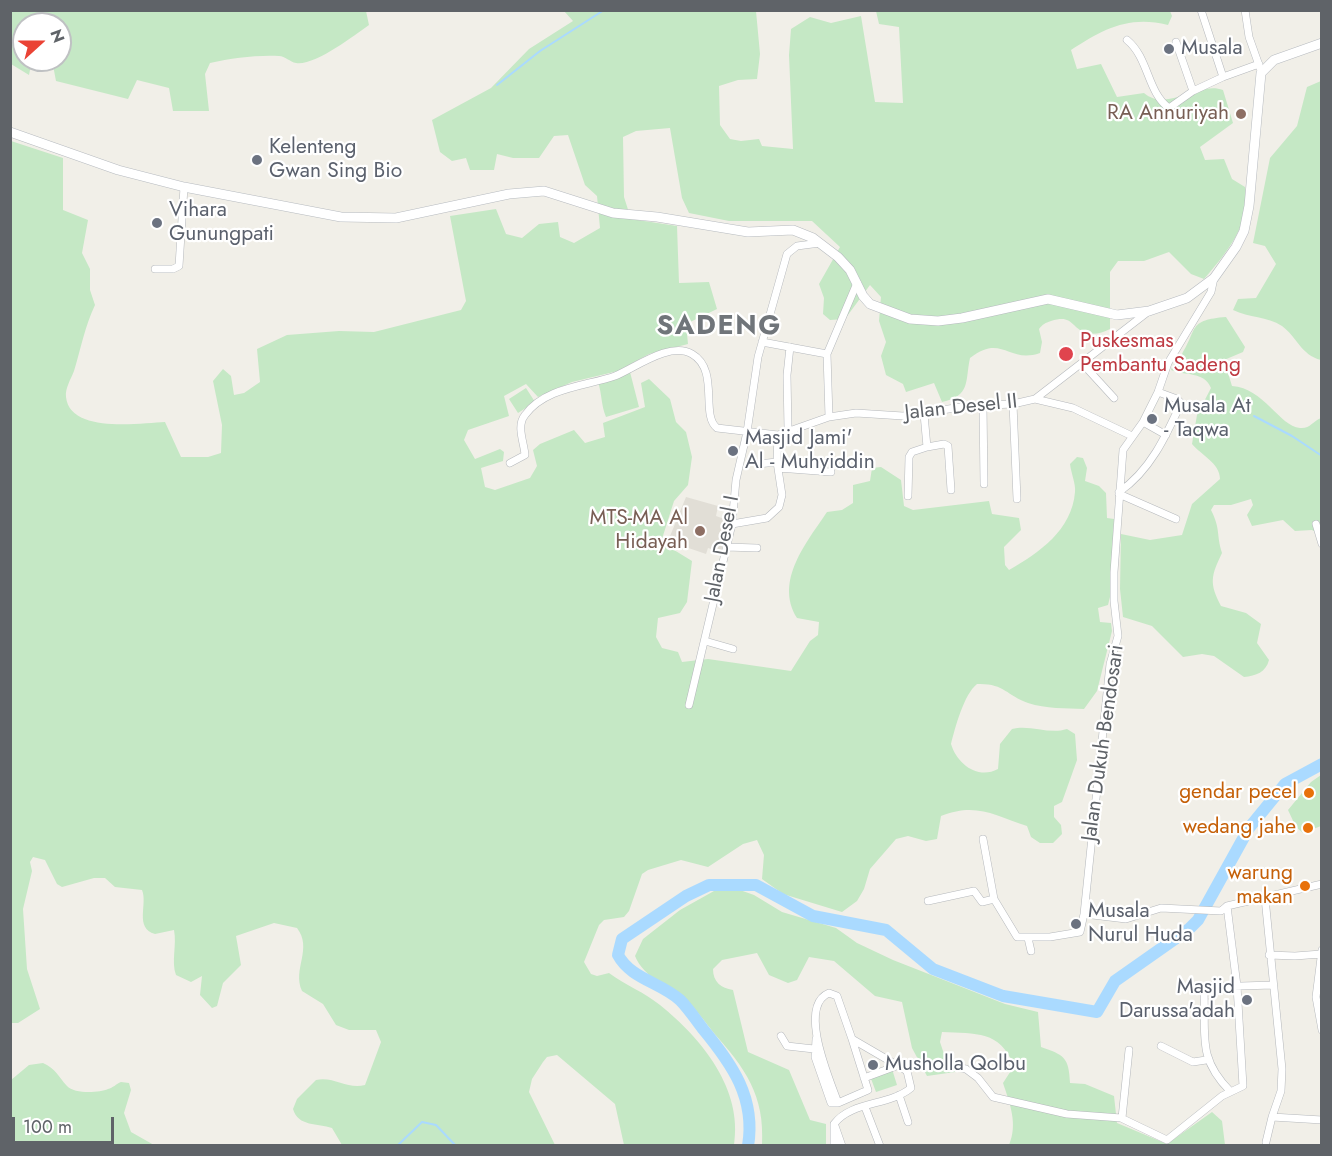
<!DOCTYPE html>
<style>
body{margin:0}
#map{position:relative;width:1332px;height:1156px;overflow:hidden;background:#f1efe8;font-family:Jost,sans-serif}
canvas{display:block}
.frame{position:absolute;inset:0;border:12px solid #5f6368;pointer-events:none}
.north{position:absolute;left:12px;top:12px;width:60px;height:60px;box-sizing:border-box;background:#fff;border:2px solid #bfc1c3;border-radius:50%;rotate:69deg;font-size:16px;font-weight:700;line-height:24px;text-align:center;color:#5f6368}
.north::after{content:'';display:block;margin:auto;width:21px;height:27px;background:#ea4335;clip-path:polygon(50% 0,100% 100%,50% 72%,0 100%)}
.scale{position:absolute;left:12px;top:1117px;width:102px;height:27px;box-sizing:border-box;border:3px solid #5f6368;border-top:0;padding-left:8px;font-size:18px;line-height:21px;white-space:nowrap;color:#5f6368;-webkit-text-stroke:4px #fff;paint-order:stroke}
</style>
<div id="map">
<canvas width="1332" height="1156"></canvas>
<div class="frame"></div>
<div class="north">N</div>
<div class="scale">100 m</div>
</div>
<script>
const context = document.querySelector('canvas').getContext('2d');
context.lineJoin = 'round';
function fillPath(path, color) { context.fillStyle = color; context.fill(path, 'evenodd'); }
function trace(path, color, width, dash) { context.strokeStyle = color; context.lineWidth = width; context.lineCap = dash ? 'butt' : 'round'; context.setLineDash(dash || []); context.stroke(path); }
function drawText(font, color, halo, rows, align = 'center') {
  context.font = font + ' Jost,sans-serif'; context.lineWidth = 4.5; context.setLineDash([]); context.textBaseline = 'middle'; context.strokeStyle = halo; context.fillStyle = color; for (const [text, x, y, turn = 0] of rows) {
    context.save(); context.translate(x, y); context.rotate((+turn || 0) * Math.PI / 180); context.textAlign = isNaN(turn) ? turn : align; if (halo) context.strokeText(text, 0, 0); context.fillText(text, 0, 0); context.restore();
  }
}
const education = new Path2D(`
 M686,497L718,506L716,516L730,521L721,552L708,548L706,554L668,541Z`);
const green = new Path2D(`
 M366,11L369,25C353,36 315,66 296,63C290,62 285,56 279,56C256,55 232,58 210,63L205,74L209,111H173L169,88L137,80L128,99L56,81L52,60H60V24H24V60H32L29,75L11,64V11Z
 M564,11H756L760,54L757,79L738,80L719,86L720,125L730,139L741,141L759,139L762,146L793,149L789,55L791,29L810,17L831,23L861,16L875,102L903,103L899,27L879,24L876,11H1170L1172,16L1168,25C1129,15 1103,29 1071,50L1077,69L1101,64L1117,97L1144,93C1168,113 1197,81 1223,90L1233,123L1200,147L1205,160L1224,159L1232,179L1245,187C1253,222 1225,255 1204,279L1191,274L1169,252L1144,261H1118L1110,272V329C1102,333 1095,335 1086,333C1070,327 1073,314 1051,321C1045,323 1043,324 1039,329L1042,342L1040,353C1008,364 1002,333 970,358C965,381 971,396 942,402L934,383L906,392L903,384L886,375L881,356L886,342L879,321L881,297L870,285L845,319L830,320L823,314L824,298L819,284L840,247L812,221H729L689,213L682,198L670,128L636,131L623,137L624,197L631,219L677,226L679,283L709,282L717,309L686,324L688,344L649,354L618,371L572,382L538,397L526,384L504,396L509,416L468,430L464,440L475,459L500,449L504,452L503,461L481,468L485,487L495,490L530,478L537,466L533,450L540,444L574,430L585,443L605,437L603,423L645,407L641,383L649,379L670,399L676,422L686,432L692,457L688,485L674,501L661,542L692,561L687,602L680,613L658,618L656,637L662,648L678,652L682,662L708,659L791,671L810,641L818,635L819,622L797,618C774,581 807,542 827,512L842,510L853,503V485L870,481L872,468L881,467L901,480L904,506L913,510L989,501L992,514L1019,518L1021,530L1004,547L1005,565L1009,570C1039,553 1072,530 1075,492C1076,484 1071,473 1070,464L1077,457L1083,458L1087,468L1085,481L1099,486L1106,493L1107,518L1114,519L1110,597L1108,605L1098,608L1100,622L1111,623L1112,631L1097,691L1084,709C1066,708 1046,709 1028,703C1006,695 1004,683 977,684C964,694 955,728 951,744C957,764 978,780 998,769L1000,744L1012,729C1030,724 1049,735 1067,729L1075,734L1077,760L1062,802L1054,806V817L1061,825L1062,834L1053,843H1040L1031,837L1027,826C994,815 976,802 941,816L937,839L926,841L908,836L896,839L870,869L864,889L857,901L842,912L783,894L762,879L764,855L757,840L743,844L708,867L681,860L648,870L642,874L629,911L624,917L604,920L599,925L584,962L591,974L597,976L609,973C625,985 644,992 660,1005C702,1039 743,1089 734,1145H624L615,1104L557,1055L547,1057L543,1062L532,1079L529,1092L555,1145H342L332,1128C318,1123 298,1127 293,1109L297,1099L316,1080C334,1076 348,1090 365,1085L381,1042L376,1030H349L336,1025L323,1004L302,991C292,969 313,949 297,928L274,923L236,936L241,965L223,983L217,1006L212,1008L200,995L202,976L191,982L176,975C171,962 177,945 174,930L155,934C134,928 148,904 142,890L115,887L105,878H94L62,887L57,884L45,860L33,857L30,862L32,871L23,909L27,969L40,1009L18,1023H11V141L63,158V210L88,220L82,253L90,269V290L95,305C85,326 81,348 74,371C71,379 65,388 66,397C70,434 140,423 165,422L181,457H208L221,453L222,425L213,381L223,369L231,376L234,395L244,393L260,382L257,349L287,335L339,331L374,332L461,310L466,301L450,216L496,209L506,234L522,238L539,224L558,222L560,237L574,243L600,228L597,196L585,185L568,135L554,136L539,158H513L497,154L494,170H470L466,158L452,161L440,152L432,120L491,88L529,49L573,21Z
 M1321,81L1322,360H1321C1301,355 1297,337 1282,326C1267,316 1249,318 1233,310L1238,299L1256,298L1276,264L1265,246L1253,243L1270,158L1297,126L1307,87Z
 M1226,317L1245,347L1243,352L1224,360L1232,386C1264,388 1279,426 1300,428C1310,429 1313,421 1321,418V535L1312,530L1295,531L1283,520L1252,526L1247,515L1253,505L1251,499L1231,505H1214L1211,510C1221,530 1216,534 1222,553C1211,576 1209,583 1221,606L1246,613L1261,624L1257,643L1269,660C1266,672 1256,676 1244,677L1214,656L1202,654L1183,657L1152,626L1123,617L1120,589L1121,534L1150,540L1182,535L1192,504L1220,479C1220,463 1201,455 1192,444L1197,415L1211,388C1204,371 1185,376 1171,370C1173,364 1178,360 1182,354C1198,328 1188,320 1226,317Z
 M630,372L639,407L606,417C601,405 602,394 598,382Z
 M526,388L535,402L518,413L509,399Z
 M1321,775V826L1303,833L1296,827L1288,810L1311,782Z
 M737,889L754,895L782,912L836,928L857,943L893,960L1005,1004L1038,1012L1041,1047C1064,1055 1069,1057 1070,1083L1085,1084L1114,1096L1117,1123L1167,1144L1212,1112L1222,1121L1225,1145H1009C1018,1124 1010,1104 1003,1083L1014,1066C1000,1030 976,1034 942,1032L940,1042L945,1057L960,1066L955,1072L927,1076L912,1048L902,1002L875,996L834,961L809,957L797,980L788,983L769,975L757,953L722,960L713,969C713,982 721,988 733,990L748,1052L789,1070L810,1120L826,1124V1145H762C765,1095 745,1068 713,1032C705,1022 696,1009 686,1000C669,987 644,978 635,956L643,939L680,910L714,891Z
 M43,1063C56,1069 58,1076 67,1086C74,1094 99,1093 108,1089C113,1088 116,1084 121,1082L129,1083L131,1090L124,1113L131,1132L154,1145H11V1080L29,1065Z
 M892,1069L897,1085L876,1092L870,1076Z`);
const stream = new Path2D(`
 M497,85L540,51L604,10
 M1254,416L1292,436L1322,456
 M397,1146L422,1122L436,1125L456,1146`);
const river = new Path2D(`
 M748,1146C756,1098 732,1064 703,1029C696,1020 689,1009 680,1000C660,982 631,979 618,955L622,939L686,896L709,885H756L813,916L886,930L933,969L1003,996L1097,1012L1115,981L1189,929L1198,920L1249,828L1285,784L1322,764`);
const street = new Path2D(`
 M1201,10L1223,77
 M1245,10L1249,37L1260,68
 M1127,40C1149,58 1147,92 1169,108L1193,91L1223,77L1259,64
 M1176,42L1193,91
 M155,269H173L179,266L184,187
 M1214,278L1211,292L1168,363L1158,392L1143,422L1123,450L1114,572V601L1118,636L1110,664L1084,914L1126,919L1161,908L1221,911L1227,906L1322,884
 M762,342L827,354
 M1082,363L1114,398
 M1035,399L1073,408L1132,436
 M1013,404L1017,499
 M983,405L984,484
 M829,417L827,354L857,283
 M1143,422L1166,435
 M788,429L787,375L790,347
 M927,447L944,444L948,446L951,490
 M510,463L525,455C524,442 516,426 525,415C545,387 587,386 615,376C635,368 670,341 692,354C720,370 700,415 717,428L778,435L829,417L856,413L903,416L968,406L1013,404L1035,399L1149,311
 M758,464L777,462
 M778,468L831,472
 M1119,492C1150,471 1166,436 1181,403L1177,399L1158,392
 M1119,494L1176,519
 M908,496L909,457L912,452L927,447L924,414
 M732,524L767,518L779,507L782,495L777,462L778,435
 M1316,524L1322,544
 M726,547L757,548
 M705,641L733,649
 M689,705L732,524L736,480L747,432L758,357L787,254L797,246L820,243
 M983,839L994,899
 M1265,898L1282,1069L1281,1091L1272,1117L1322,1120
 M928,901L974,891L982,902L994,899L1017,937H1050L1080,932L1084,914
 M1028,938L1031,951
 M1322,950L1316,997L1322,1030
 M1269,955L1295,956L1321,954
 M781,1036L787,1046L814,1049
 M816,1039L815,1057L831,1103H838
 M1161,1046L1193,1062L1206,1060
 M864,1078L899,1065H944L966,1069L978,1078L993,1097L1067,1114L1121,1118L1167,1140L1222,1096L1243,1086L1237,986L1227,906
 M1230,1091C1197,1058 1206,1035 1204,991L1211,987L1272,985
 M899,1095L908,1122
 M865,1107L880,1146
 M1122,1118L1129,1050
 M835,1126L842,1146
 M1266,1142L1272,1117
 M834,1146V1124C851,1101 889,1106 911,1088L907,1071L852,1039L837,996L829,993C797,1006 830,1080 838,1103L868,1090L852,1039`);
const secondary = new Path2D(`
 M10,132L118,170L184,187L341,217L396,218L509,194L544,191L613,213L657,217L748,232L793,230L813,238L838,257L850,270L863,296L870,304L910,319L938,321L962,318L1048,299L1117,315L1149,311L1187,298L1214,278L1236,247L1244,231L1249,206L1261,73L1274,60L1322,43`);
const markers = [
 [1169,49,6,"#6b7280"],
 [1241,114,6,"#8d6e63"],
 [257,160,6,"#6b7280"],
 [157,223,6,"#6b7280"],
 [1066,354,8,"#e0444e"],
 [1152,419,6,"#6b7280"],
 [733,451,6,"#6b7280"],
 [700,531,6,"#8d6e63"],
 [1309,793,6,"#e8710a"],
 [1308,828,6,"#e8710a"],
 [1305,886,6,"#e8710a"],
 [1076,924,6,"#6b7280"],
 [1247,1000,6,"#6b7280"],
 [873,1065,6,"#6b7280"]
];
const worshipNames = [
 ["Musala",1181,49],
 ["Kelenteng",269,148],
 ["Gwan Sing Bio",269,172],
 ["Vihara",169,211],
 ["Gunungpati",169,235],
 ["Musala At",1164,407],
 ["- Taqwa",1164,431],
 ["Masjid Jami'",745,439],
 ["Al - Muhyiddin",745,463],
 ["Musala",1088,912],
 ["Nurul Huda",1088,936],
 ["Masjid",1235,988,"right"],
 ["Darussa'adah",1235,1012,"right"],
 ["Musholla Qolbu",885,1065]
];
const educationNames = [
 ["RA Annuriyah",1229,114],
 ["MTS-MA Al",688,519],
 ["Hidayah",688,543]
];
const healthNames = [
 ["Puskesmas",1080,342],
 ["Pembantu Sadeng",1080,366]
];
const streetNames = [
 ["Jalan Desel II",961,408,-6],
 ["Jalan Desel I",723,549,-79],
 ["Jalan Dukuh Bendosari",1104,743,-82]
];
const foodNames = [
 ["gendar pecel",1297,793],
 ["wedang jahe",1296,828],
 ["warung",1293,874],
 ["makan",1293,898]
];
const districtNames = [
 ["SADENG",719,327]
];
fillPath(education, '#e1ded6');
fillPath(green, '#c5e8c5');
trace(stream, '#aadaff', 2);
trace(river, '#aadaff', 12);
trace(street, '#b5b8bc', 8);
trace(secondary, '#b6babf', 10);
trace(street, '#fff', 7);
trace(secondary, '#fff', 9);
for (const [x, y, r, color] of markers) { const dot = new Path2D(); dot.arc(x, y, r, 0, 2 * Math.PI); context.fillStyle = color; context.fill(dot); trace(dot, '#fff', 2); }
drawText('21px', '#5b616d', '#fff', worshipNames, 'left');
drawText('21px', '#785e54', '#fff', educationNames, 'right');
drawText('21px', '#be3a42', '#fff', healthNames, 'left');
drawText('21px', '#5f6368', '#fff', streetNames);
drawText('21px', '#c56008', '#fff', foodNames, 'right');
context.letterSpacing = '1.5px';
drawText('bold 27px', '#70757a', '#fff', districtNames);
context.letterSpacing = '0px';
</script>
